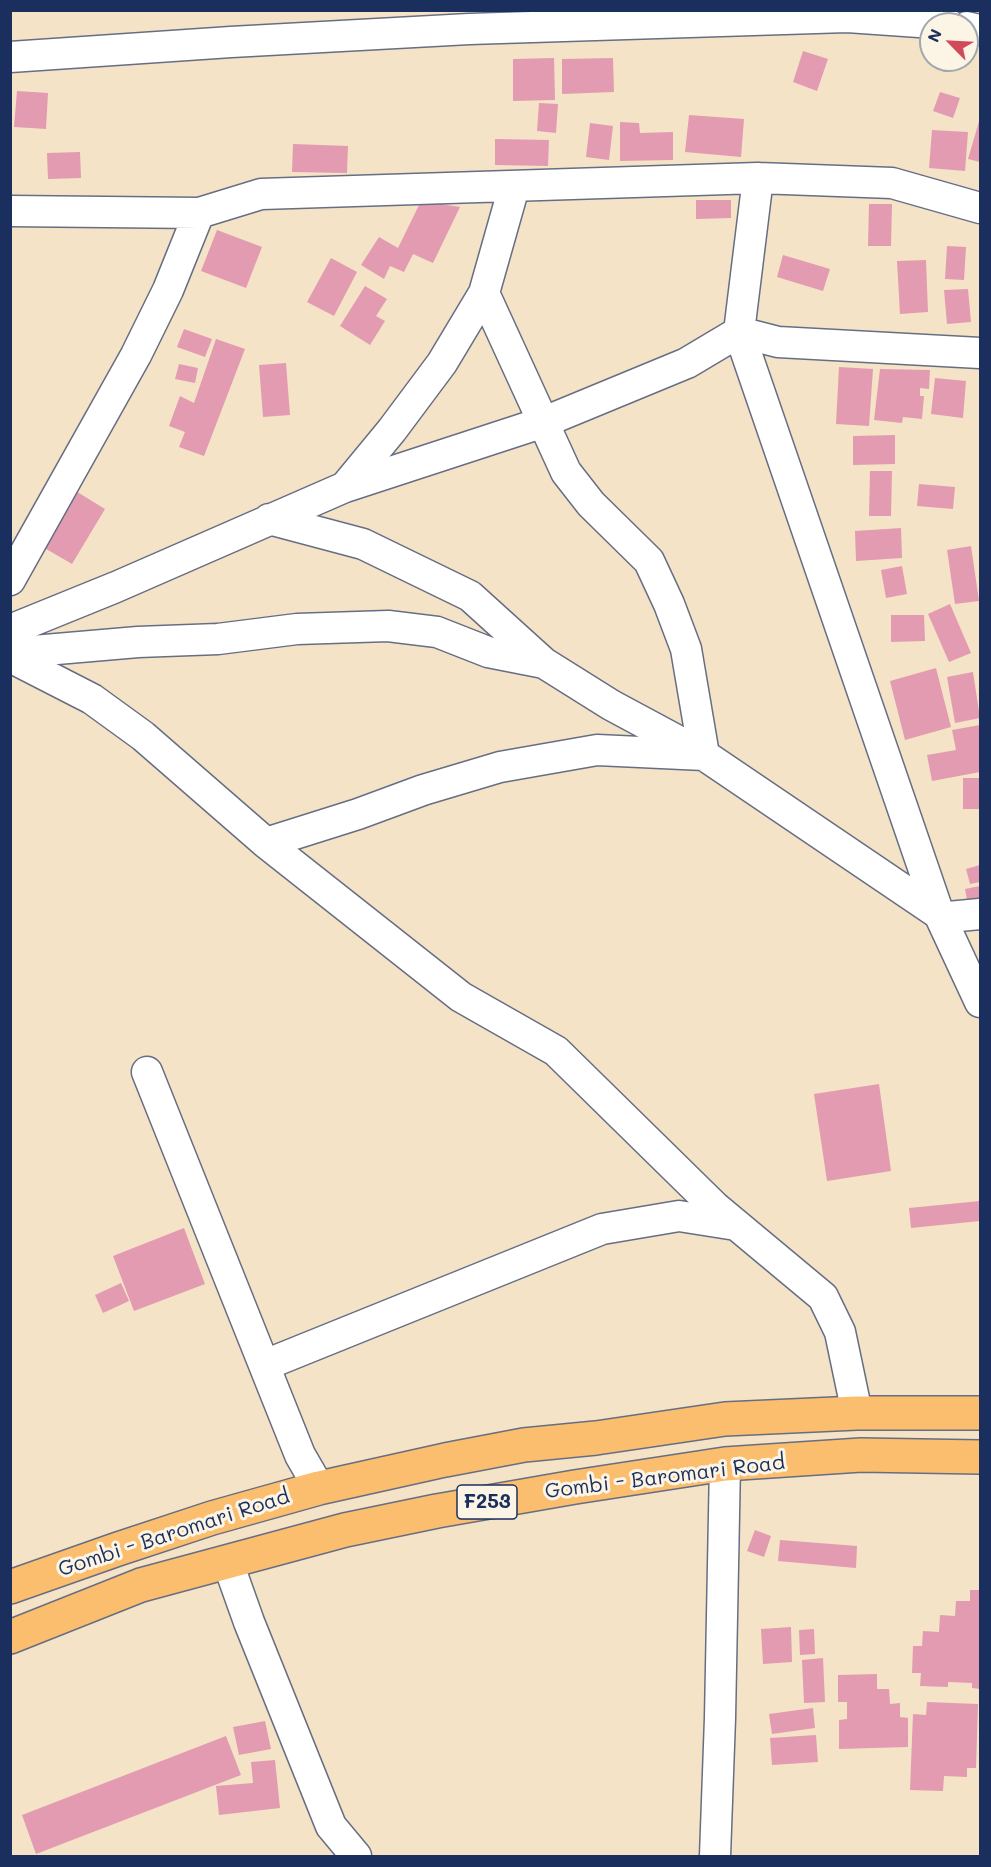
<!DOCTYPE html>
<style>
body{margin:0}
#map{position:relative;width:991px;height:1867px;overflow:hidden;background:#f4e3c7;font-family:Mali,sans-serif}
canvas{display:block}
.frame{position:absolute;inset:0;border:12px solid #1b2f5e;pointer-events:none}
.north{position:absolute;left:919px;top:12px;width:60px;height:60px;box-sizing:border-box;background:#fcf5e5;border:2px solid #a2a6af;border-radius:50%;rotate:294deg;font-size:16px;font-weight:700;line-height:24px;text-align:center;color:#1b2f5e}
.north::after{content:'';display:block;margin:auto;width:21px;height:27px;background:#d1495b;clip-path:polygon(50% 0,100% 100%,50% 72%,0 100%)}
</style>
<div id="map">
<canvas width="991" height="1867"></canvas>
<div class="frame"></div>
<div class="north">N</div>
</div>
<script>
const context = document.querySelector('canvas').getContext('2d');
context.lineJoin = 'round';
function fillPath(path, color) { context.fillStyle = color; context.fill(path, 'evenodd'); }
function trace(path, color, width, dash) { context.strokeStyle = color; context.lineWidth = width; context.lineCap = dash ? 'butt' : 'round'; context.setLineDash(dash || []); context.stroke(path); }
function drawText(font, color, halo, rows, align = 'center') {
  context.font = font + ' Mali,sans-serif'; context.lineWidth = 6; context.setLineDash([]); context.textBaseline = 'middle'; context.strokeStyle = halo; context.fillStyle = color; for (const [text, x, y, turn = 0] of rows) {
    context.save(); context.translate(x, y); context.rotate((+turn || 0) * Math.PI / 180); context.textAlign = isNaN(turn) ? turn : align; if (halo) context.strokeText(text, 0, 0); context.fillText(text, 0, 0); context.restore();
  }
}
const building = new Path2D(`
 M803,51L828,59L817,91L793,82Z
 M554,58L555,100L513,101V59Z
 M613,58L614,92L562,94V59Z
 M17,91L48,93L46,129L14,127Z
 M940,92L960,98L953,118L933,111Z
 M539,103L558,104L556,133L537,131Z
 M689,115L744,119L741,157L685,152Z
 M980,118V162L968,159Z
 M620,122L639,123L640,133L673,132V160L620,161Z
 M590,123L613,126L609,160L586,157Z
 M932,130L968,132L965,171L929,168Z
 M495,139L549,140L548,166L495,165Z
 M293,144L348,146L347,173L292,172Z
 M80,152L81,178L48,179L47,153Z
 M696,200H731V218L696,219Z
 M421,201L460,207L433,263L413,254L404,272L390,266L384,279L361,265L379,237L398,248Z
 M869,204H892L891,246H868Z
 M217,230L262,247L246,288L201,271Z
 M947,246L966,247L964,280L945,279Z
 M783,255L830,269L823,291L777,277Z
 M331,258L357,272L334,316L307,302Z
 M926,260L928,312L900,314L897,261Z
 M365,286L387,299L376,316L385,321L370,345L340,326Z
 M968,289L971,322L947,324L944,290Z
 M184,329L212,339L205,357L177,347Z
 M216,339L245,349L204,456L179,447L185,432L169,426L180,396L194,403Z
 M286,363L290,415L263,417L259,365Z
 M179,364L198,368L195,383L175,379Z
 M839,367L873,369L869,426L836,424Z
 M880,369L930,370L929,389L920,388V396H924L922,419L903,417L902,423L874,420Z
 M935,378L966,381L963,418L931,414Z
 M895,435V464L853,465V436Z
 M870,471H892L891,516H869Z
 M919,484L955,487L953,509L917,506Z
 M74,490L105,509L72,564L41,546Z
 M901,528L902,558L856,561L855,531Z
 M971,546L979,601L955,604L947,550Z
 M902,566L907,594L886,598L881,570Z
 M950,604L971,653L949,662L928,614Z
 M891,615H924L925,641L891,642Z
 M936,668L951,727L905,740L890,681Z
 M973,672L980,718L955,723L947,677Z
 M980,725V772L932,781L927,755L956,750L952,730Z
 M963,778H980V809H963Z
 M980,865V882L970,884L966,869Z
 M980,886V903L968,905L965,889Z
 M879,1084L891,1171L827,1181L814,1094Z
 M980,1201V1221L911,1228L909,1208Z
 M184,1228L205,1284L134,1311L113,1256Z
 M121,1283L129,1301L103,1313L95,1295Z
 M755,1530L771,1536L764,1557L747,1551Z
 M780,1540L857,1546L856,1568L778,1561Z
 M970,1590H980V1689L972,1688V1683L948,1682V1687L920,1686L921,1673H912L913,1646H922L923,1631L939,1632L940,1615L955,1616L956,1601H970Z
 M791,1627L792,1662L763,1664L761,1629Z
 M814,1629L815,1654L800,1655L799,1630Z
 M823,1658L825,1702L804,1703L802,1660Z
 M877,1674V1689H889L890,1704L900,1703V1717L908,1718V1747L839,1749V1720L847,1719V1702H838V1675Z
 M927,1702L978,1704L976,1768H967V1777L944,1776L943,1791L910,1790L913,1714L926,1715Z
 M813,1708L815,1728L772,1734L769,1714Z
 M265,1721L271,1749L239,1755L233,1727Z
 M816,1735L818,1762L772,1765L770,1738Z
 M226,1736L241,1775L36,1854L22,1815Z
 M275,1760L280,1808L219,1815L216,1786L253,1783L251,1762Z`);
const minor = new Path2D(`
 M967,27L980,30
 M10,57L231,42L469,29L847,17L948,24
 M758,178L739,332L939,914L980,1002
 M10,211L199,213L261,194L758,178L892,183L980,208
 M345,487L392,430L442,363L484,293
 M269,519L363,544L470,596L544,663L611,705L704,755L939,914L948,917L980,914
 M10,580L136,355L168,290L199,213
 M10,630L116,587L345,487L544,422L687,363L739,332L778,342L980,353
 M10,653L138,642L218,639L297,629L388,626L437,632L488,652L544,663
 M10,657L92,699L143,736L266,843L461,997L556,1051L715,1207L823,1297L840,1332L857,1413
 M266,843L358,814L423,790L500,767L597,750L704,755L686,649L669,604L649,561L591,504L566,472L484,293L514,187
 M147,1072L300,1455L319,1488
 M265,1365L602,1229L679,1216L736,1225
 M228,1563L249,1622L331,1826L356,1856
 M715,1856L720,1718L725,1464`);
const primary = new Path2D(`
 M10,1587L118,1549L212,1518L319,1488L445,1460L524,1445L596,1438L725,1419L857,1413H980
 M10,1637L141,1585L345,1530L437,1511L575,1487L725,1464L861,1455L980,1457`);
const shields = [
 [487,1502,60]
];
const shieldNames = [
 ["F253",487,1502]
];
const streetNames = [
 ["Gombi - Baromari Road",665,1477,-7],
 ["Gombi - Baromari Road",174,1533,-18]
];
fillPath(building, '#e39bb1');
trace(minor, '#676e83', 33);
trace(primary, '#676e83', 36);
trace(minor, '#fff', 30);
trace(primary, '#fbbd6e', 33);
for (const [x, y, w] of shields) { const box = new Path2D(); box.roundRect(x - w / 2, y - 17, w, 34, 4.5); context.fillStyle = '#fcf5e5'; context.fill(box); trace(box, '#1b2f5e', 1.5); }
drawText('bold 20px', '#1b2f5e', null, shieldNames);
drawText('21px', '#1b2f5e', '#fcf5e5', streetNames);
</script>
